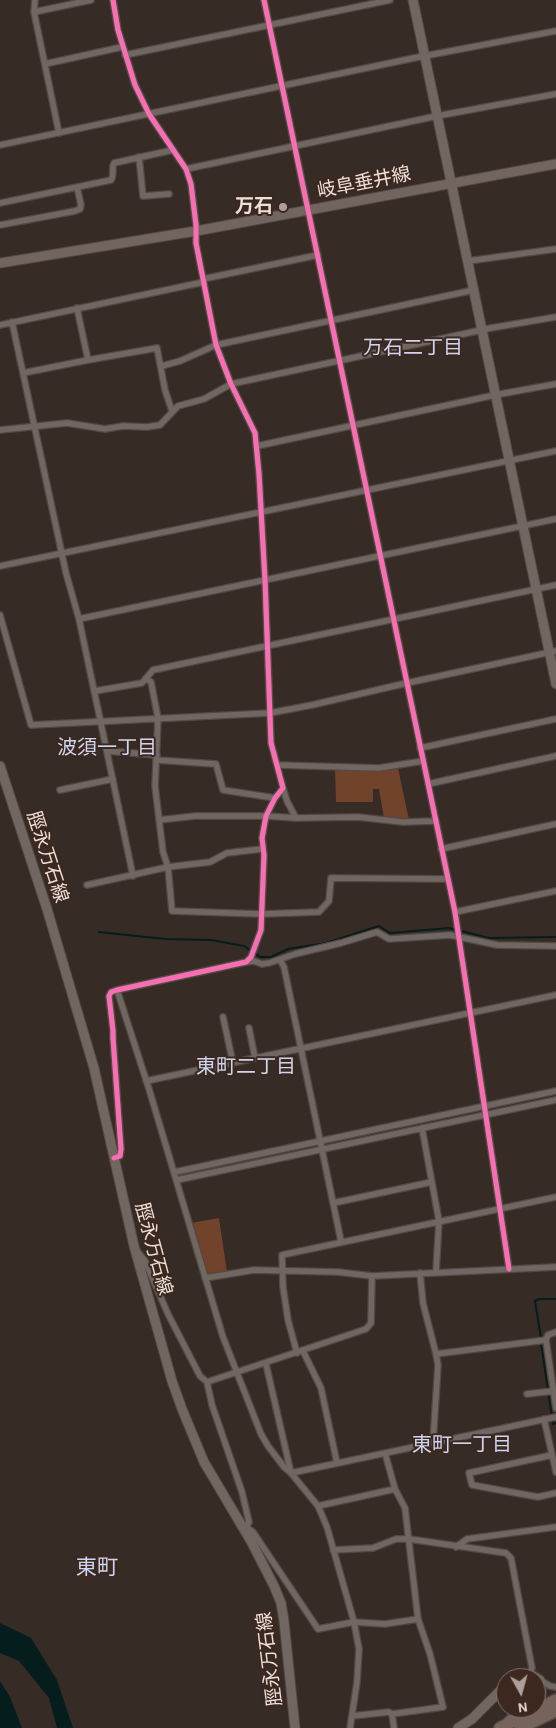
<!DOCTYPE html>
<meta charset="utf-8">
<style>
body{margin:0}
#map{position:relative;width:556px;height:1728px;overflow:hidden;background:#362b25;font-family:Karla,sans-serif}
canvas{display:block}
.north{position:absolute;left:496px;top:1668px;width:50px;height:50px;box-sizing:border-box;background:#3c281f;border:1px solid #837169;border-radius:50%;rotate:173deg;font-size:14px;font-weight:700;line-height:20px;text-align:center;color:#eddfd9}
.north::after{content:'';display:block;margin:auto;width:18px;height:22px;background:#ada09a;clip-path:polygon(50% 0,100% 100%,50% 72%,0 100%)}
</style>
<div id="map">
<canvas width="556" height="1728"></canvas>
<div class="north">N</div>
</div>
<script>
const context = document.querySelector('canvas').getContext('2d');
context.lineJoin = 'round';
function fillPath(path, color) { context.fillStyle = color; context.fill(path, 'evenodd'); }
function trace(path, color, width, dash) { context.strokeStyle = color; context.lineWidth = width; context.lineCap = dash ? 'butt' : 'round'; context.setLineDash(dash || []); context.stroke(path); }
function drawText(font, color, halo, rows, align = 'center') {
  context.font = font + ' Karla,"Noto Sans JP",sans-serif'; context.lineWidth = 4; context.setLineDash([]); context.textBaseline = 'middle'; context.strokeStyle = halo; context.fillStyle = color; for (const [text, x, y, turn = 0] of rows) {
    context.save(); context.translate(x, y); context.rotate((+turn || 0) * Math.PI / 180); context.textAlign = isNaN(turn) ? turn : align; if (halo) context.strokeText(text, 0, 0); context.fillText(text, 0, 0); context.restore();
  }
}
const green = new Path2D(`
 M398,768L409,820L384,818L379,789H373V802H336L335,769Z
 M219,1218L227,1272L206,1275L191,1223Z`);
const water = new Path2D(`
 M0,1623L31,1638L57,1680L73,1728H57L49,1698L19,1661L0,1653Z
 M0,1681L10,1697L22,1728H0Z`);
const stream = new Path2D(`
 M99,932L165,939L211,940L244,946L260,957H271L288,949L326,943L379,926L390,933L449,928L489,938L556,937
 M541,1338L535,1301L539,1299H556
 M541,1343L553,1424L556,1423`);
const street = new Path2D(`
 M35,0L34,12L59,133
 M113,0L118,30L135,85L149,114L186,169L191,184L196,225V243L216,345L231,384L255,433L259,474L265,580L271,743L283,788L275,798L266,816L262,838L264,855L261,930L251,957L246,962L117,990L111,992L109,996L113,1031V1038L121,1149L120,1156L114,1158
 M264,0L455,912L509,1269
 M34,12L91,0
 M125,55L390,0
 M45,64L122,47
 M0,145L414,58L556,31
 M139,157L143,196L169,194
 M186,169L437,116L556,94
 M0,203L111,180C115,175 111,168 114,163L173,150
 M0,225L75,211L80,209L81,205L77,187
 M468,261L556,249
 M203,279L318,255
 M12,322L66,573L79,619L133,876
 M0,325L204,282
 M88,360L157,348L165,390L172,411
 M162,366L180,361L216,345L474,290
 M23,373L88,360L77,308
 M0,430L67,423L105,429L123,426L147,427L160,425L178,406L204,399L231,384L491,328L556,317
 M257,446L495,395L556,384
 M0,566L556,451
 M0,615L31,725L270,713L312,705L407,683L556,651
 M79,619L556,519
 M146,678L151,682L158,718L155,786L163,852L168,867L172,911L261,914L319,912L329,901L331,878L448,879
 M95,691L142,683L153,670L556,585
 M420,748L556,719
 M107,751L157,755
 M156,760L216,764L223,790L275,798
 M277,765L379,768L423,761
 M428,784L556,756
 M283,788L287,801L296,818
 M60,790L113,779
 M159,820L195,816H266L296,818L358,817L403,822L435,821
 M441,849L556,824
 M87,885L168,867L210,862L227,853L262,849
 M455,912L556,891
 M280,960L284,967L341,1241
 M246,962L254,961L262,964L269,963L295,954L341,943L377,932L389,939L450,935L497,945L556,946
 M117,990L149,1089L223,1337L261,1434L268,1446L284,1467L291,1473L318,1506L327,1527L354,1622L359,1649L357,1682L350,1728
 M223,1017L233,1063
 M249,1028L255,1058
 M146,1081L556,995
 M422,1128L439,1221L436,1272
 M175,1172L556,1091
 M177,1180L556,1100
 M333,1203L432,1182
 M137,1251L145,1261L168,1314L200,1376L207,1382L212,1405L242,1492L249,1522L246,1527L243,1529
 M420,1273L423,1303L436,1354L546,1340
 M205,1278L254,1270L338,1272L372,1276
 M556,1332L548,1335L546,1340L556,1408
 M303,1351L321,1388L337,1463
 M297,1353L288,1320L283,1287L282,1255L556,1197
 M266,1364L291,1473
 M207,1382L366,1329L371,1323L372,1276L556,1267
 M527,1394L554,1391
 M544,1419L556,1472
 M433,1443L438,1365L436,1354
 M385,1453L395,1489L405,1508L418,1619L430,1654L443,1707L392,1714L394,1728
 M552,1455L469,1473L472,1485L538,1497L556,1493
 M291,1473L556,1417
 M318,1506L395,1489
 M246,1527L253,1532L318,1629L354,1622L385,1624L418,1619
 M456,1547L467,1539L556,1527
 M333,1550L373,1548L396,1539H409L506,1553L511,1558L532,1668L530,1674
 M540,1680L550,1686L556,1687
 M536,1703C544,1697 544,1689 540,1680
 M352,1716L389,1712L392,1714
 M507,1720L513,1715L527,1708`);
const secondary = new Path2D(`
 M413,0L556,684
 M0,766L47,909L94,1068L134,1246L172,1381L182,1409L204,1462L252,1543L274,1586L281,1603L284,1621L295,1728
 M516,1678L530,1674L540,1680
 M458,1728L472,1719L506,1685`);
const primary = new Path2D(`
 M0,263L196,231L556,164`);
const highway = new Path2D(`
 M500,1728L556,1700
 M520,1728L556,1711`);
const cycleway = new Path2D(`
 M113,0L118,30L135,85L149,114L186,169L191,184L196,225V243L216,345L231,384L255,433L259,474L265,580L271,743L283,788L275,798L266,816L262,838L264,855L261,930L251,957L246,962L117,990L111,992L109,996L113,1031V1038L121,1149L120,1156L114,1158
 M264,0L455,912L509,1269`);
const markers = [
 [283,207,5,"#ada09a"]
];
const streetNames = [
 ["岐阜垂井線",364,183,-11],
 ["脛永万石線",47,857,72],
 ["脛永万石線",153,1249,75],
 ["脛永万石線",270,1659,-97]
];
const poiNames = [
 ["万石",273,207]
];
const neighbourhoodNames = [
 ["万石二丁目",413,348],
 ["波須一丁目",107,748],
 ["東町二丁目",246,1067],
 ["東町一丁目",462,1445]
];
const quarterNames = [
 ["東町",97,1568]
];
fillPath(green, '#72432b');
fillPath(water, '#061d1e');
trace(stream, '#061d1e', 2);
trace(street, '#534843', 8);
trace(secondary, '#534843', 11);
trace(primary, '#534843', 11);
trace(highway, '#534843', 14);
trace(street, '#706762', 5.5);
trace(secondary, '#726661', 9);
trace(primary, '#726560', 9);
trace(highway, '#76645c', 11);
trace(cycleway, '#f96db3', 5);
for (const [x, y, r, color] of markers) { const dot = new Path2D(); dot.arc(x, y, r, 0, 2 * Math.PI); context.fillStyle = color; context.fill(dot); trace(dot, '#3c281f', 2); }
drawText('19px', '#eddfd9', '#3c281f', streetNames);
drawText('bold 19px', '#eddfd9', '#3c281f', poiNames, 'right');
drawText('20px', '#ccd6f2', '#3c281f', neighbourhoodNames);
drawText('21px', '#ccd6f2', '#3c281f', quarterNames);
</script>
